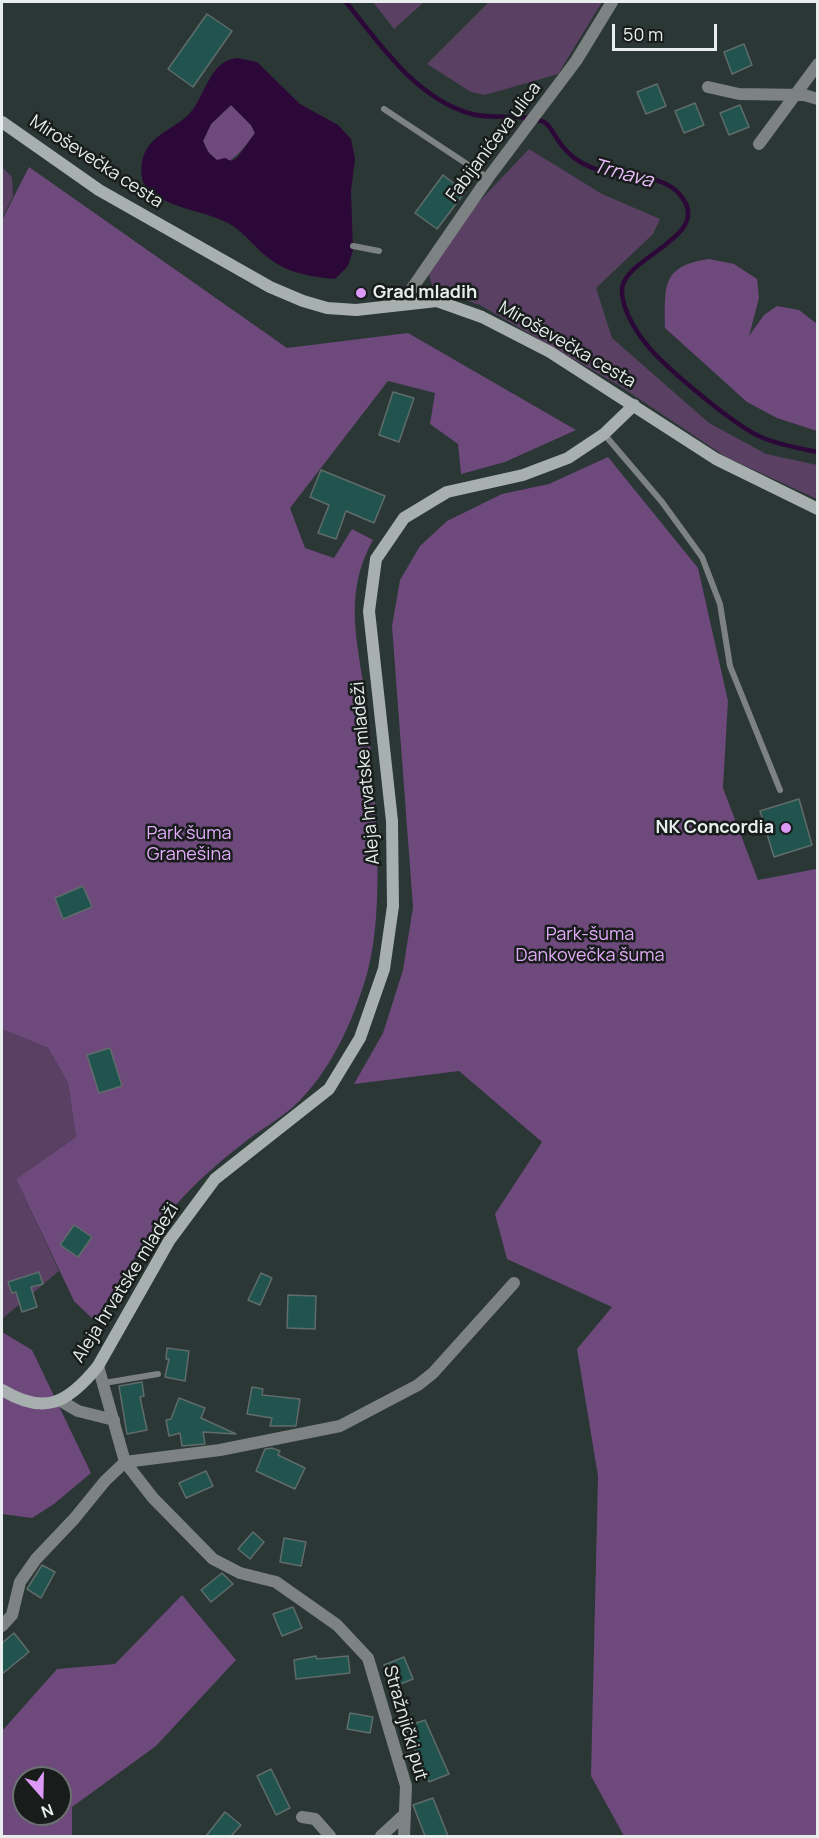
<!DOCTYPE html>
<meta charset="utf-8">
<style>
body{margin:0}
#map{position:relative;width:819px;height:1838px;overflow:hidden;background:#2b3735;font-family:Manrope,sans-serif}
canvas{display:block}
.frame{position:absolute;inset:0;border:3px solid #e7eeed;pointer-events:none}
.north{position:absolute;left:12px;top:1766px;width:60px;height:60px;box-sizing:border-box;background:#181d1c;border:2px solid #6b7170;border-radius:50%;rotate:160deg;font-size:16px;font-weight:700;line-height:24px;text-align:center;color:#e7eeed}
.north::after{content:'';display:block;margin:auto;width:21px;height:27px;background:#dc99f5;clip-path:polygon(50% 0,100% 100%,50% 72%,0 100%)}
.scale{position:absolute;left:612px;top:24px;width:105px;height:27px;box-sizing:border-box;border:3px solid #e7eeed;border-top:0;padding-left:8px;font-size:18px;line-height:21px;white-space:nowrap;color:#e7eeed;-webkit-text-stroke:4px #181d1c;paint-order:stroke}
</style>
<div id="map">
<canvas width="819" height="1838"></canvas>
<div class="frame"></div>
<div class="north">N</div>
<div class="scale">50 m</div>
</div>
<script>
const context = document.querySelector('canvas').getContext('2d');
context.lineJoin = 'round';
function fillPath(path, color) { context.fillStyle = color; context.fill(path, 'evenodd'); }
function trace(path, color, width, dash) { context.strokeStyle = color; context.lineWidth = width; context.lineCap = dash ? 'butt' : 'round'; context.setLineDash(dash || []); context.stroke(path); }
function drawText(font, color, halo, rows, align = 'center') {
  context.font = font + ' Manrope,sans-serif'; context.lineWidth = 5; context.setLineDash([]); context.textBaseline = 'middle'; context.strokeStyle = halo; context.fillStyle = color; for (const [text, x, y, turn = 0] of rows) {
    context.save(); context.translate(x, y); context.rotate((+turn || 0) * Math.PI / 180); context.textAlign = isNaN(turn) ? turn : align; if (halo) context.strokeText(text, 0, 0); context.fillText(text, 0, 0); context.restore();
  }
}
const green = new Path2D(`
 M373,2H424L394,29Z
 M489,2H602L558,74L485,95L471,92L427,64Z
 M529,149L602,194L660,219L653,234L596,288L612,338L709,423L766,454L817,465V499L726,457L620,386L480,305L433,289L428,271L478,203Z
 M2,167L12,177L13,196L2,218Z
 M2,1029L48,1048L68,1083L76,1137L16,1179L59,1271L2,1319Z`);
const forest = new Path2D(`
 M231,105L251,125L255,133C239,155 220,182 203,141L211,124Z
 M29,167L287,348L408,333L576,430L505,462L461,474L458,444L430,424L435,393L388,381L290,508L305,548L334,558L352,529L373,540C340,599 361,650 367,712C374,787 387,903 367,974C353,1022 330,1073 293,1107C278,1120 260,1130 245,1142C224,1158 202,1177 184,1196C148,1233 121,1278 95,1321L74,1301L16,1179L76,1137L68,1083L48,1048L2,1029V220Z
 M709,259L734,264L757,279L759,298L749,336L764,315L777,306L799,310L817,324V431L777,418L747,402L665,328C665,286 661,266 709,259Z
 M608,457L698,568L728,701L723,788L758,880L816,869L817,872V1836H624L591,1776L598,1476L577,1349L612,1307L507,1259L495,1214L542,1142L459,1071L354,1084L383,1033L403,970L413,907L392,626L400,580L420,546L447,521L502,494L549,484Z
 M2,1332L32,1350L91,1473L54,1504L32,1518L2,1514Z
 M182,1595L236,1660L156,1746L72,1807V1836H2V1731L57,1669L115,1664ZM24,1778H60V1814H24Z`);
const water = new Path2D(`
 M237,58L257,62L300,104L338,125L351,139L355,159L351,191L353,250L348,266L335,279C314,277 292,274 274,262C257,251 246,233 228,223C201,209 159,208 143,182C140,172 141,159 146,150C156,133 177,127 190,113C206,95 209,61 237,58ZM231,105L251,125L255,133L237,158L231,161L225,158L217,160L208,152L203,141L211,124Z`);
const stream = new Path2D(`
 M346,2C379,43 414,96 468,113C492,121 520,112 544,122C551,126 553,134 558,140C567,154 580,164 596,169C622,178 663,172 681,196C714,236 624,257 622,289C621,311 640,338 654,353C674,374 735,426 761,437C779,445 798,448 818,452`);
const building = new Path2D(`
 M207,14L232,31L193,87L168,69Z
 M744,44L752,65L732,74L724,52Z
 M657,84L666,106L646,114L637,92Z
 M695,103L704,125L684,133L675,111Z
 M740,105L749,127L729,135L720,113Z
 M443,175L465,192L437,229L415,213Z
 M393,392L414,398L399,442L379,435Z
 M321,470L385,496L374,523L346,511L336,539L318,533L329,505L310,497Z
 M799,799L812,845L774,857L760,811Z
 M83,886L92,907L63,919L55,898Z
 M110,1048L122,1086L99,1093L87,1055Z
 M74,1225L92,1237L78,1257L60,1245Z
 M39,1272L43,1284L31,1287L37,1307L22,1312L16,1292L12,1293L8,1282Z
 M261,1273L272,1278L260,1305L248,1300Z
 M288,1295L316,1296L315,1329L287,1328Z
 M167,1348L189,1351L185,1381L165,1377L169,1359H166Z
 M142,1382L144,1396L140,1397L147,1430L127,1434L119,1386Z
 M252,1387L263,1389L262,1395L300,1399L296,1426H270L272,1418L247,1414Z
 M179,1398L205,1408L201,1418L236,1434L203,1432L205,1444L182,1446L180,1433L169,1436L166,1420L171,1419Z
 M272,1448L280,1451L278,1455L305,1468L295,1489L256,1471L265,1449Z
 M206,1471L213,1486L186,1498L179,1483Z
 M253,1532L264,1542L250,1559L238,1549Z
 M284,1538L306,1542L301,1566L280,1562Z
 M42,1565L55,1572L41,1598L27,1589Z
 M222,1573L233,1584L211,1602L201,1590Z
 M293,1607L302,1628L282,1636L273,1614Z
 M14,1633L29,1652L2,1674V1643Z
 M316,1656L317,1659L348,1656L350,1673L296,1679L294,1660Z
 M404,1657L413,1679L393,1687L384,1665Z
 M350,1713L373,1717L370,1733L347,1729Z
 M425,1720L449,1774L429,1782L405,1727Z
 M271,1769L290,1808L276,1815L257,1776Z
 M433,1798L448,1836H425L413,1805Z
 M225,1812L241,1825L231,1836H206Z`);
const lane = new Path2D(`
 M384,109L488,178
 M353,246L379,251
 M604,434L662,502L702,557L720,604L730,666L780,790
 M104,1383L158,1374`);
const street = new Path2D(`
 M708,87L739,94L804,95L818,99
 M759,144L818,64
 M402,303L488,178L576,61L612,2
 M98,1366L125,1462L153,1498L213,1559L240,1573L276,1582L337,1625L368,1658L406,1786L404,1836
 M61,1401L78,1411L114,1420
 M2,1626L12,1615L20,1582L36,1559L74,1519L105,1481L125,1462L220,1450L340,1426L418,1385L433,1373L514,1283
 M302,1817L315,1819L330,1836
 M381,1836L405,1814`);
const secondary = new Path2D(`
 M2,122L99,190L270,287L303,301L327,308L356,310L437,301L482,317L550,352L716,459L818,509
 M2,1390C45,1416 68,1403 98,1366L169,1241L215,1179L329,1089L360,1038L384,969L393,906L392,821L369,611L376,559L404,518L447,492L523,475L568,458L604,434L634,405`);
const markers = [
 [361,293,6,"#dc99f5"],
 [786,828,6,"#dc99f5"]
];
const streetNames = [
 ["Fabijanićeva ulica",494,142,-53],
 ["Miroševečka cesta",96,162,33],
 ["Miroševečka cesta",567,345,30],
 ["Aleja hrvatske mladeži",366,773,-95],
 ["Aleja hrvatske mladeži",126,1283,-58],
 ["Stražnjički put",405,1723,74]
];
const poiNames = [
 ["Grad mladih",373,293],
 ["NK Concordia",774,828,"right"]
];
const parkNames = [
 ["Park šuma",189,834],
 ["Granešina",189,855],
 ["Park-šuma",590,935],
 ["Dankovečka šuma",590,956]
];
const waterNames = [
 ["Trnava",623,174,15]
];
fillPath(green, '#5a4164');
fillPath(forest, '#6e497c');
fillPath(water, '#2c0838');
trace(stream, '#2c0838', 4.5);
fillPath(building, '#21544f');
trace(building, '#5f6c6a', 1.5);
trace(lane, '#7d8382', 6);
trace(street, '#7d8382', 12);
trace(secondary, '#a7b0af', 12);
for (const [x, y, r, color] of markers) { const dot = new Path2D(); dot.arc(x, y, r, 0, 2 * Math.PI); context.fillStyle = color; context.fill(dot); trace(dot, '#181d1c', 2); }
drawText('18px', '#e7eeed', '#181d1c', streetNames);
drawText('bold 18px', '#e7eeed', '#181d1c', poiNames, 'left');
drawText('18px', '#e4acfa', '#181d1c', parkNames);
drawText('italic 20px', '#eabdfb', '#181d1c', waterNames);
</script>
